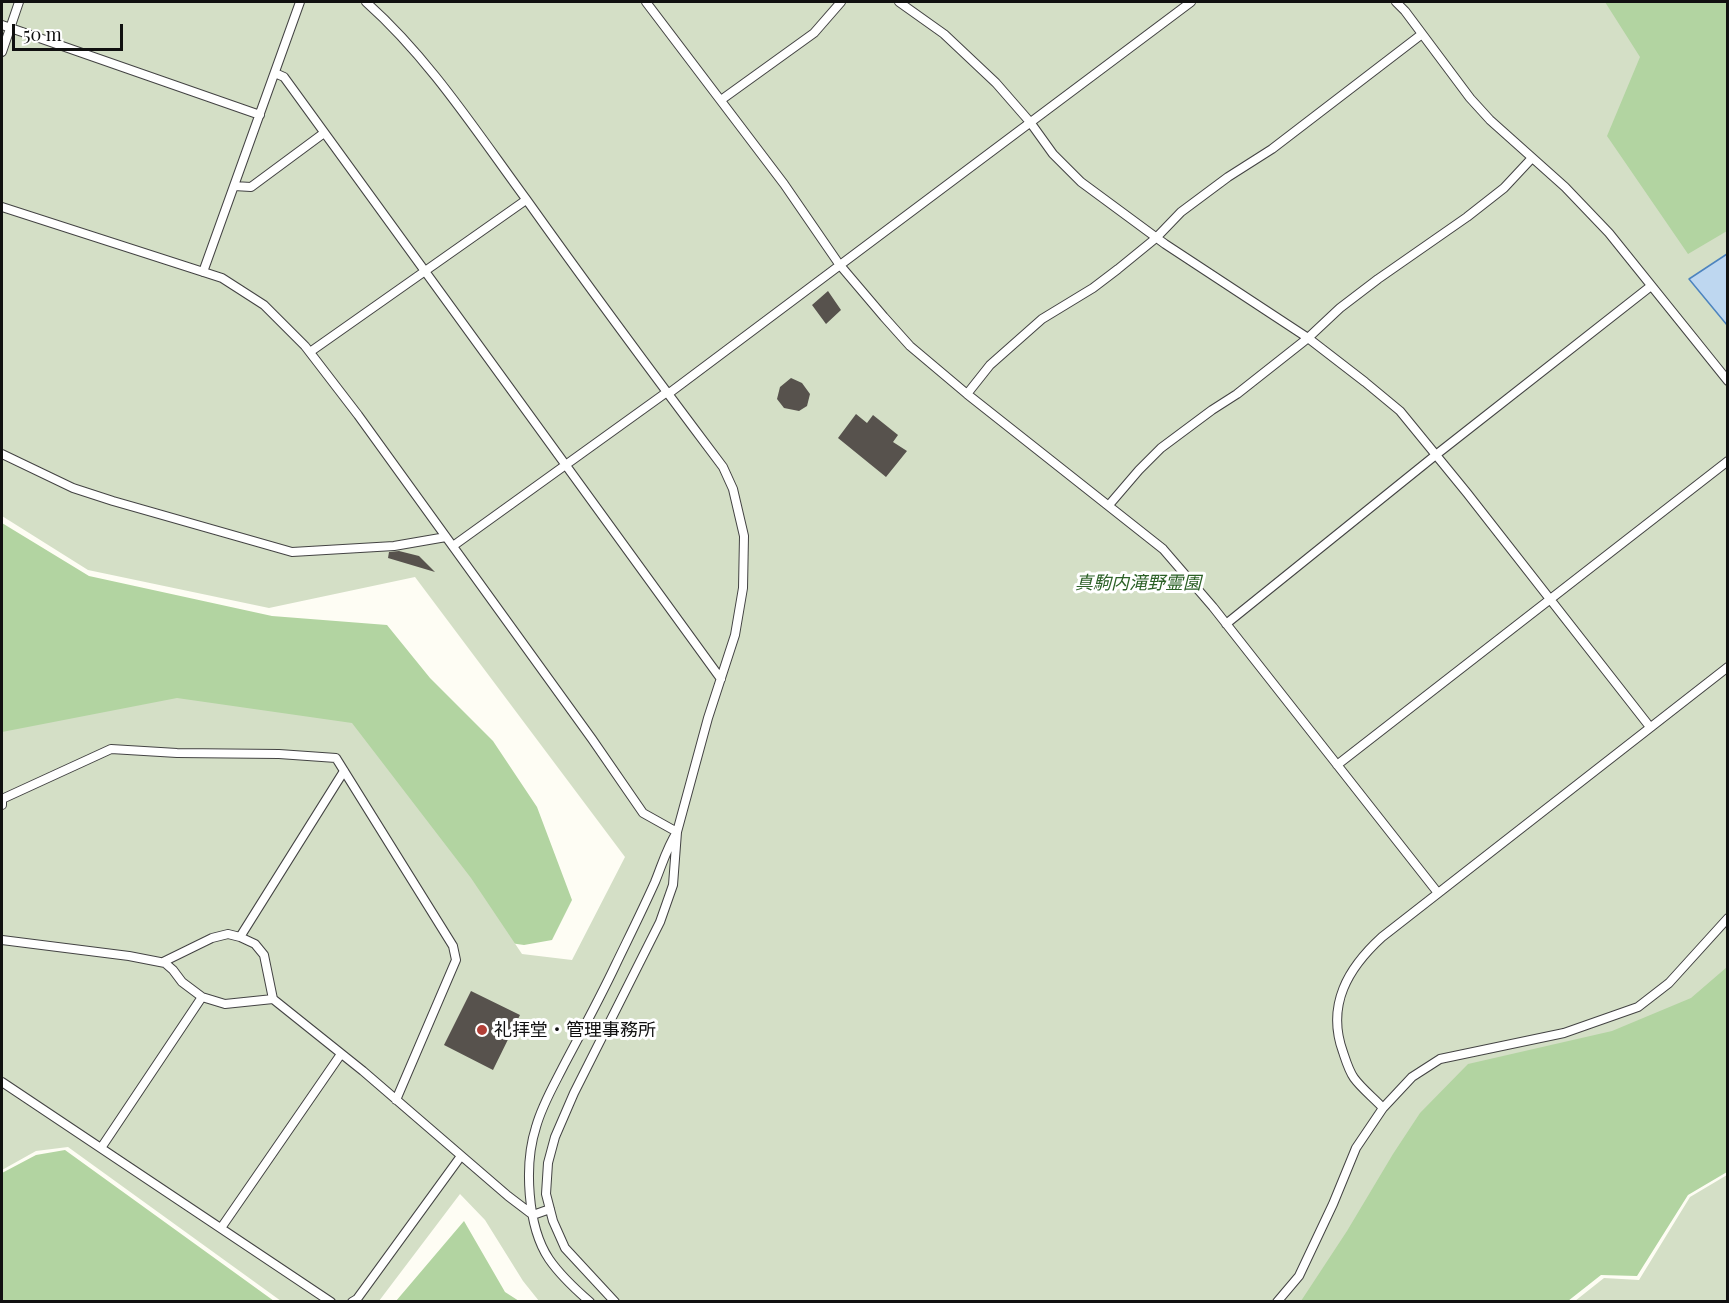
<!DOCTYPE html>
<meta charset="utf-8">
<style>
body{margin:0}
#map{position:relative;width:1729px;height:1303px;overflow:hidden;background:#fefdf4;font-family:"Playfair Display",serif}
canvas{display:block}
.frame{position:absolute;inset:0;border:3px solid #101010;pointer-events:none}
.scale{position:absolute;left:12px;top:24px;width:111px;height:27px;box-sizing:border-box;border:3px solid #101010;border-top:0;padding-left:8px;font-size:18px;line-height:21px;white-space:nowrap;color:#101010;-webkit-text-stroke:4px #fff;paint-order:stroke}
</style>
<div id="map">
<canvas width="1729" height="1303"></canvas>
<div class="frame"></div>
<div class="scale">50 m</div>
</div>
<script>
const context = document.querySelector('canvas').getContext('2d');
context.lineJoin = 'round';
function fillPath(path, color) { context.fillStyle = color; context.fill(path, 'evenodd'); }
function trace(path, color, width, dash) { context.strokeStyle = color; context.lineWidth = width; context.lineCap = dash ? 'butt' : 'round'; context.setLineDash(dash || []); context.stroke(path); }
function drawText(font, color, halo, rows, align = 'center') {
  context.font = font + ' "Playfair Display","Noto Sans JP",serif'; context.lineWidth = 6; context.setLineDash([]); context.textBaseline = 'middle'; context.strokeStyle = halo; context.fillStyle = color; for (const [text, x, y, turn = 0] of rows) {
    context.save(); context.translate(x, y); context.rotate((+turn || 0) * Math.PI / 180); context.textAlign = isNaN(turn) ? turn : align; if (halo) context.strokeText(text, 0, 0); context.fillText(text, 0, 0); context.restore();
  }
}
const forest = new Path2D(`
 M1497,2H1727V248L1693,267Z
 M2,523L89,576L272,616L387,625L430,678L493,741L537,807L572,900L552,940L524,945L503,942L2,781Z
 M1727,960V1172L1688,1195L1637,1276L1601,1275L1568,1301H886L1457,1058Z
 M65,1150L274,1301H2V1173L36,1155Z
 M464,1221L505,1292L519,1301H396Z`);
const cemetery = new Path2D(`
 M2,2H1605L1640,57L1607,136L1688,254L1727,231V967L1691,998L1612,1031L1468,1064L1420,1113L1393,1154L1347,1231L1301,1301H539L523,1281L485,1220L460,1194L379,1301H281L68,1147L36,1151L2,1170V732L177,698L352,723L471,878L522,954L572,960L625,857L415,577L269,608L88,570L2,516Z
 M1727,1175V1301H1575L1604,1278L1639,1280L1690,1197Z`);
const water = new Path2D(`
 M1727,254V325L1689,279Z`);
const building = new Path2D(`
 M828,291L841,310L826,324L812,305Z
 M791,378L802,383L810,394L807,406L799,411L784,408L777,399L780,387Z
 M856,414L867,423L873,415L898,435L893,442L907,451L886,477L838,438Z
 M399,551L419,556L435,572L388,558L389,552Z
 M471,991L520,1015L493,1070L444,1045Z`);
const lane = new Path2D(`
 M646,2L784,184L839,264L884,317L910,346L967,394L1163,549L1213,607L1438,893
 M899,2L944,34L996,83L1030,122L1053,154L1081,182L1165,244L1308,338L1365,382L1400,411L1467,493L1650,727
 M1396,2L1405,11L1470,98L1490,120L1565,187L1609,233L1728,381
 M2,25L260,115
 M2,52L19,2
 M275,73L284,77L721,679
 M721,100L814,33L841,2
 M234,186L251,187L324,133
 M2,207L222,278L264,305L305,346L358,415L592,739L643,813L677,832L708,718L735,635L743,588L744,536L733,489L723,467C656,378 590,289 526,199C476,131 429,58 366,2
 M203,272L300,2
 M310,352L526,200
 M668,394L1191,2
 M967,394L990,365L1042,319L1093,288L1118,269L1156,238L1181,212L1228,177L1272,149L1422,34
 M2,454L73,488L113,501L292,552L394,546L446,537
 M1109,505L1139,470L1161,448L1212,410L1237,394L1308,338L1340,308L1378,279L1467,217L1504,188L1532,158
 M453,546L667,392
 M1226,624L1437,454L1651,286
 M1337,765L1728,461
 M2,805V799L111,749L177,753L279,754L336,758L453,946L456,960L396,1100
 M240,937L344,771
 M2,940L129,956L165,963L173,970L182,982L202,997L225,1004L273,999L363,1071L508,1196L533,1215L550,1209
 M163,962L212,938L228,934L240,937L255,944L264,955L273,999
 M2,1082L331,1302
 M1383,1108C1374,1098 1362,1089 1354,1078C1349,1071 1346,1061 1343,1052C1326,1005 1348,968 1382,937L1728,667
 M101,1148L202,997
 M221,1228L341,1054
 M352,1302L357,1299L461,1156
 M590,1302C575,1289 560,1275 549,1259C527,1226 524,1164 536,1127C542,1105 554,1085 564,1065C582,1031 600,998 616,964C629,937 643,909 655,882C662,865 667,847 677,832L673,885L660,922L574,1093L555,1137L548,1163L546,1194L553,1221L565,1248L615,1302
 M1277,1302L1299,1276L1333,1204L1356,1148L1383,1108L1412,1077L1440,1059L1564,1033L1638,1007L1669,983L1728,918`);
const markers = [
 [482,1030,6,"#b13f37"]
];
const parkNames = [
 ["真駒内滝野霊園",1138,583]
];
const poiNames = [
 ["礼拝堂・管理事務所",494,1030]
];
fillPath(forest, '#b2d4a1');
fillPath(cemetery, '#d4dfc6');
fillPath(water, '#bed7f0');
trace(water, '#4d84bf', 1.5);
fillPath(building, '#57524d');
trace(lane, '#434343', 10);
trace(lane, '#fff', 8);
for (const [x, y, r, color] of markers) { const dot = new Path2D(); dot.arc(x, y, r, 0, 2 * Math.PI); context.fillStyle = color; context.fill(dot); trace(dot, '#fff', 2); }
drawText('italic 18px', '#2c6127', '#fff', parkNames);
drawText('18px', '#101010', '#fff', poiNames, 'left');
</script>
